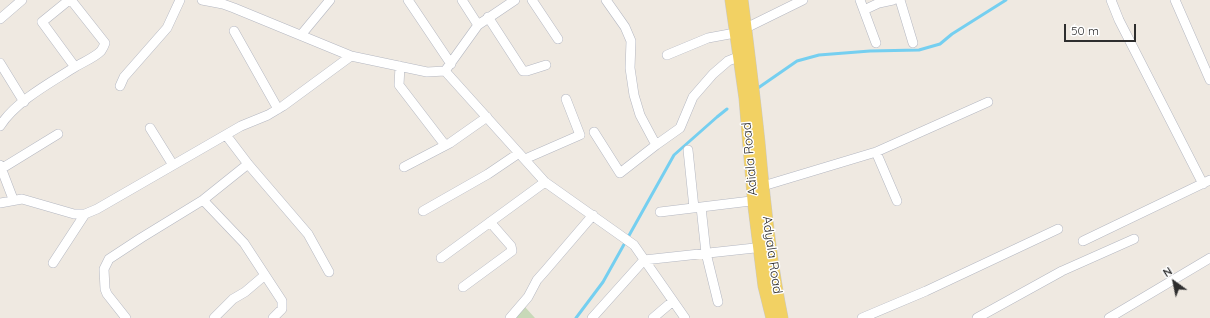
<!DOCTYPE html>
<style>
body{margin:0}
#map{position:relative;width:1210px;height:318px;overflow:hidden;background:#efe9e1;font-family:Quicksand,sans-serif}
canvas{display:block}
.north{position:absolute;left:1154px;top:262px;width:40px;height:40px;-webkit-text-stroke:3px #fff;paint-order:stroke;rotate:327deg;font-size:11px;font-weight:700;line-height:16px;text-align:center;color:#2e2e2e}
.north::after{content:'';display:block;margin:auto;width:14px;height:18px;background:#2e2e2e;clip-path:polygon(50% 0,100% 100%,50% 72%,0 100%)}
.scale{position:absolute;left:1064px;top:24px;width:72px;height:18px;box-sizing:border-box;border:2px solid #2e2e2e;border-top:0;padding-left:5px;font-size:12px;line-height:14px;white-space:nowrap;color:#2e2e2e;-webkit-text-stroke:3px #fff;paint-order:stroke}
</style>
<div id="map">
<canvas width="1210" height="318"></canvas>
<div class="north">N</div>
<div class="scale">50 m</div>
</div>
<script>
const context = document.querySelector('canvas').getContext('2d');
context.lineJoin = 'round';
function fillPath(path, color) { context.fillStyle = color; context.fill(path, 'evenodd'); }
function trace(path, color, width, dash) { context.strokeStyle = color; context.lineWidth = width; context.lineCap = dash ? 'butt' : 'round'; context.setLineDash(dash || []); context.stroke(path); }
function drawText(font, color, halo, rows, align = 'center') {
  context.font = font + ' Quicksand,sans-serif'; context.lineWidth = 3; context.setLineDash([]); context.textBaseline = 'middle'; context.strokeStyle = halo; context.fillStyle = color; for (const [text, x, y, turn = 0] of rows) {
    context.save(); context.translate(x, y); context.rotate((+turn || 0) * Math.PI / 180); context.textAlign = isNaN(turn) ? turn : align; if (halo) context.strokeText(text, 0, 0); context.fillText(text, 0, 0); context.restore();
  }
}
const cemetery = new Path2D(`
 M525,307L535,318H515Z`);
const stream = new Path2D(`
 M758,88L797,61L819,55L870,51L919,50L940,44L952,34L1006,0
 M576,318L603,282L674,155L717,117L727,109`);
const minor = new Path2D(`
 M69,0L42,22L75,67
 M202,0L223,4L234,8L351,56L427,72L445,71
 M408,0L451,64
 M462,0L478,25
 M515,0L478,25L445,71L545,182L634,245L685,318
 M532,0L558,39
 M606,0L625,27L631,41L630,68L634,95L640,115L656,145
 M860,0L876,43
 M900,0L913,43
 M1111,0L1119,20L1203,184
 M1175,0L1210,80
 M864,10L879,3L893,0
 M488,17L523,71H527L546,65
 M0,19L22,0
 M746,28L803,0
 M234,31L278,109
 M301,35L330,0
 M667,55L708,38L735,33
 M0,63L24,102
 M400,66L399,85L445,145
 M120,86L124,77L167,28L180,0
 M0,126C16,101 50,83 75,67C83,62 94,58 101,51C103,48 104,46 105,43L71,0
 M150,128L173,165
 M594,132L620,173L656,145L680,128L693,97L713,74L728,61L738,57
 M226,135L248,164L308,234L329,272
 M688,150L694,208
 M876,152L897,201
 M525,159L580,135L566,99
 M0,165L13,199
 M404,167L450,143L487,117
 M1,169L58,134
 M763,186L876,152L988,102
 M203,200L244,243L282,301V309L273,318
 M0,203L22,199L74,214H85L97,209L241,126L268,115L283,106L351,56
 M701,207L706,253L718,302
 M423,211L488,174L519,153
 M660,212L759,200
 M1083,241L1210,180
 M441,258L545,182
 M53,263L85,214
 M463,287L512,251L511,246L490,222
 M126,318L107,294L105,289L104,269L109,259L141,238L203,200L248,164
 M214,318L233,299L245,292L265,275
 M510,318L528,297L537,280L545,271L593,215
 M592,318L644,260L764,247
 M653,318L673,301
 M862,318L926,291L1058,229
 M977,318L1062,271L1134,239
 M1109,318L1210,258`);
const major = new Path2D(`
 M731,0L745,98L754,206L764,286L772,318
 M742,0C748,47 754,95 759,143C764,201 770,260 782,318`);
const streetNames = [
 ["Adiala Road",750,159,-95],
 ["Adyala Road",772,255,82]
];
fillPath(cemetery, '#c8d9b8');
trace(stream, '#75cff0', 3);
trace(minor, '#b4b7c1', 10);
trace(major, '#c9c9c9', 13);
trace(minor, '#fff', 9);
trace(major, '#f2d163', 12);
drawText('13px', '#2e2e2e', '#fff', streetNames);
</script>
